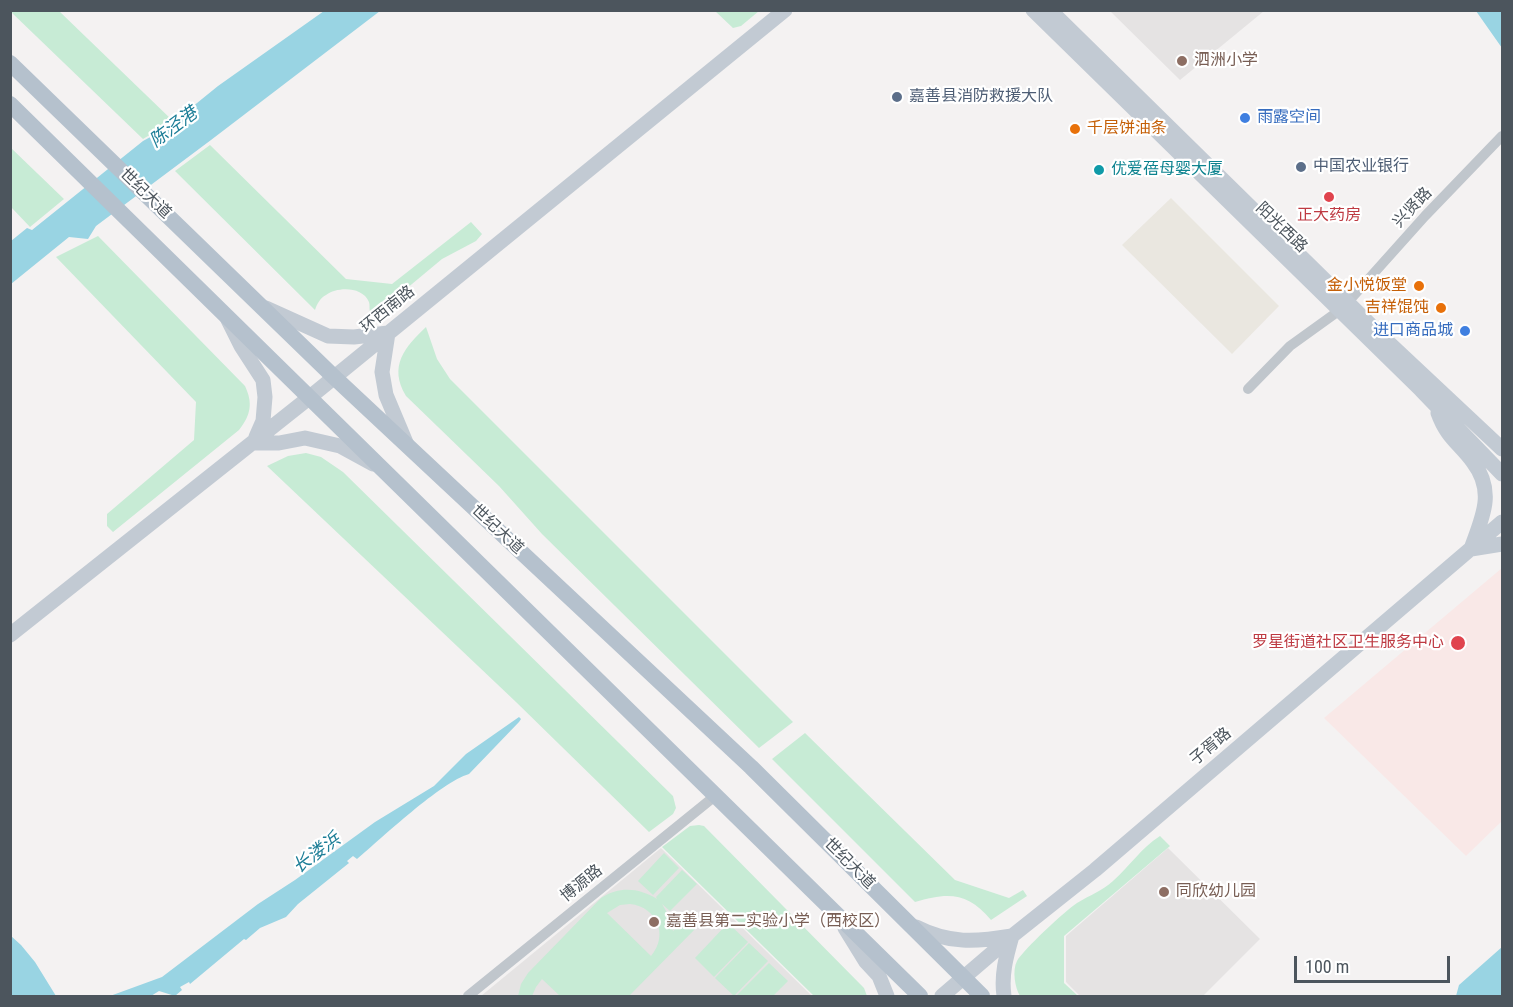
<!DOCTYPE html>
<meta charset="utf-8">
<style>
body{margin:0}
#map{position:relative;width:1513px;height:1007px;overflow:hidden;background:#f4f2f2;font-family:"Roboto Condensed",sans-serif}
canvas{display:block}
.frame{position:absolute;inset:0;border:12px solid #4c555d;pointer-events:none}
.scale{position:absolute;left:1294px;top:956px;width:156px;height:27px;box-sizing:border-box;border:3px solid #4c555d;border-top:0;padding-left:8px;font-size:18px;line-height:21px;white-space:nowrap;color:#4c555d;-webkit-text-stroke:4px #fff;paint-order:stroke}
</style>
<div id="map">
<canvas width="1513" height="1007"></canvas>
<div class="frame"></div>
<div class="scale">100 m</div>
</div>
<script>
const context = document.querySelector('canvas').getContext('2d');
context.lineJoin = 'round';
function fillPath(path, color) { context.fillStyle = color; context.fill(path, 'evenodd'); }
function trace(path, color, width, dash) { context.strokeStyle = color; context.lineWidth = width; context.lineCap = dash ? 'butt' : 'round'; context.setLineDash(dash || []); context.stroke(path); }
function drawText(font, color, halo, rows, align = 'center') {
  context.font = font + ' "Roboto Condensed","Noto Sans SC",sans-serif'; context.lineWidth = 4.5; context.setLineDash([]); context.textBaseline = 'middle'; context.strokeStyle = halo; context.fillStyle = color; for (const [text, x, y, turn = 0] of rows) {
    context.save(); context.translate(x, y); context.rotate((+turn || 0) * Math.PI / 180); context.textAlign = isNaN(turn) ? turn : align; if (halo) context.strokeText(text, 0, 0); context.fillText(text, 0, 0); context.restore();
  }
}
const commercial = new Path2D(`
 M1171,198L1279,306L1232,354L1122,245Z`);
const education = new Path2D(`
 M1110,11H1264L1180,80Z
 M661,848L812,996H481Z
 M1168,848L1260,939L1203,996H1080L1066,982V936Z`);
const medical = new Path2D(`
 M1502,568V821L1466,856L1324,718Z`);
const green = new Path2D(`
 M10,11H59L173,121L143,139Z
 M715,11H759L741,26L733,28Z
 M210,145L346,279L392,284L471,222L482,234L476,241L442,259L382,309L370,312C369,308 370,305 369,302C362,286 337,287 326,295C320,298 317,304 315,310L175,171Z
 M10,147L64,199L30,227L11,207Z
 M98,236L245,386C253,403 251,415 239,430L113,532L107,526V514L194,440L196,402L56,257Z
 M426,327L437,359L450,379L793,722L759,748L542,534L499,486L406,396C388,366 405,347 426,327Z
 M306,453L321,457L343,472L673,796L676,808L673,814L649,832L516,702L267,466L288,456Z
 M805,733L955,880L1009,898L1023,890L1027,896L991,920C968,892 948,892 915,902L772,759Z
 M699,825L704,826L864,988L867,996H814L662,847L690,826Z
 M1160,836L1170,846L1064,936V983L1078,996H1020C1015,988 1012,970 1017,961C1023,950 1066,910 1077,903C1090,895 1102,891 1113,881C1130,866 1141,848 1160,836Z
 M664,853L679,868L653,895L638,881Z
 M682,870L697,884L670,911L662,904L669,916L673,931L688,917L698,926L629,996H560L542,979L536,987L532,996H518L521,984L528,973L601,898C620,886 639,888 657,899L656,897ZM630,904C657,907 669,935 651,956L607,913L620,905Z
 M728,923L748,942L714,977L695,958Z
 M749,943L768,961L734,996L715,978Z
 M769,963L788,981L773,996H736Z`);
const water = new Path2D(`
 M324,11H380L211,140L96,226L88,239L69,237L11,284V241L27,228L32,230L143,141L176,123L181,116L218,86Z
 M1476,11H1502V48Z
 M519,717L521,719L519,722L469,774C441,782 382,838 357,859L353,856L347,861L349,863L298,904L286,917L260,928L246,940L244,939L190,984L189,982L180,987L182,990L175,996L159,991L151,996H110L162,977L258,904L295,880L375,822L434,786L466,754Z
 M11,936L21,945L35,962L56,996H11Z
 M1502,947V996H1456L1459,985Z`);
const street = new Path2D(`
 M1348,302L1425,216L1502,136
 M1248,389L1290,346L1340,310
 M468,996L715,796`);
const secondary = new Path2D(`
 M1033,10L1421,390L1502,474
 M1050,10L1390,344L1502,449
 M266,308L328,336L354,337L388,333
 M228,320L241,346L263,380L265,397L263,421L256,437
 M388,333L382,372L386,395L407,445
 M1438,413C1447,438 1459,443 1473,462C1495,491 1483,516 1472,546
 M253,443H279L305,438L340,446L373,464
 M1471,549L1502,544
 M10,635L310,397L785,10
 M916,927C949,944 976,942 1012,936
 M845,928L866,962L879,976L887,996
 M942,996L1012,936L1095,870L1502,522
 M1004,996C1001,975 1006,957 1012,936`);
const primary = new Path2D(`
 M10,63L334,377L751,767L982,996
 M10,104L920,996`);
const markers = [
 [1182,61,6,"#8d6e63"],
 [897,97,6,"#5c6f8a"],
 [1245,118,6,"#3f7fe0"],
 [1075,129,6,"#e8710a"],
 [1301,167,6,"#5c6f8a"],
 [1099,170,6,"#0f9aa8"],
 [1329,197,6,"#e0444e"],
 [1419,286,6,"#e8710a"],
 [1441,308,6,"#e8710a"],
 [1465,331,6,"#3f7fe0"],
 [1458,643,8,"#e0444e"],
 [1164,892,6,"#8d6e63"],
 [654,922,6,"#8d6e63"]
];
const educationNames = [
 ["泗洲小学",1194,61],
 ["同欣幼儿园",1176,892],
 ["嘉善县第二实验小学（西校区）",666,922]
];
const serviceNames = [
 ["嘉善县消防救援大队",909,97],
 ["中国农业银行",1313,167]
];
const shopNames = [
 ["雨露空间",1257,118],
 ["进口商品城",1453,331,"right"]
];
const foodNames = [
 ["千层饼油条",1087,129,"left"],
 ["金小悦饭堂",1407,286],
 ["吉祥馄饨",1429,308]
];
const cultureNames = [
 ["优爱蓓母婴大厦",1111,170]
];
const streetNames = [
 ["世纪大道",145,194,44],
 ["兴贤路",1413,208,-47],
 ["阳光西路",1281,228,44],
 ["环西南路",388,310,-39],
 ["世纪大道",497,530,43],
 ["子胥路",1211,747,-40],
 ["世纪大道",849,864,45],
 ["博源路",582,884,-39]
];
const healthNames = [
 ["正大药房",1329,216],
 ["罗星街道社区卫生服务中心",1444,643,"right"]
];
const waterNames = [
 ["陈泾港",174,128,-37],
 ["长溇浜",317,854,-37]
];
fillPath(commercial, '#eae7e0');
fillPath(education, '#e5e3e3');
fillPath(medical, '#f9e8e7');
fillPath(green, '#c7ebd5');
fillPath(water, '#99d4e3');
trace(street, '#c0c6cc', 10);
trace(secondary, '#c2cad3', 15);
trace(primary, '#b5c1cd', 16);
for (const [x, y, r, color] of markers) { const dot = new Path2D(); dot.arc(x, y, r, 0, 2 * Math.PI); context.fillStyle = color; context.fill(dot); trace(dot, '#fff', 2); }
drawText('16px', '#785e54', '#fff', educationNames, 'left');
drawText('16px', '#4e5e75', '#fff', serviceNames, 'left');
drawText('16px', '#366cbe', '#fff', shopNames, 'left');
drawText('16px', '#c56008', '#fff', foodNames, 'right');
drawText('16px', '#0d838f', '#fff', cultureNames, 'left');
drawText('16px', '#4c555d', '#fff', streetNames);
drawText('16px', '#be3a42', '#fff', healthNames);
drawText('italic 18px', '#1d7e97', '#fff', waterNames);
</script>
